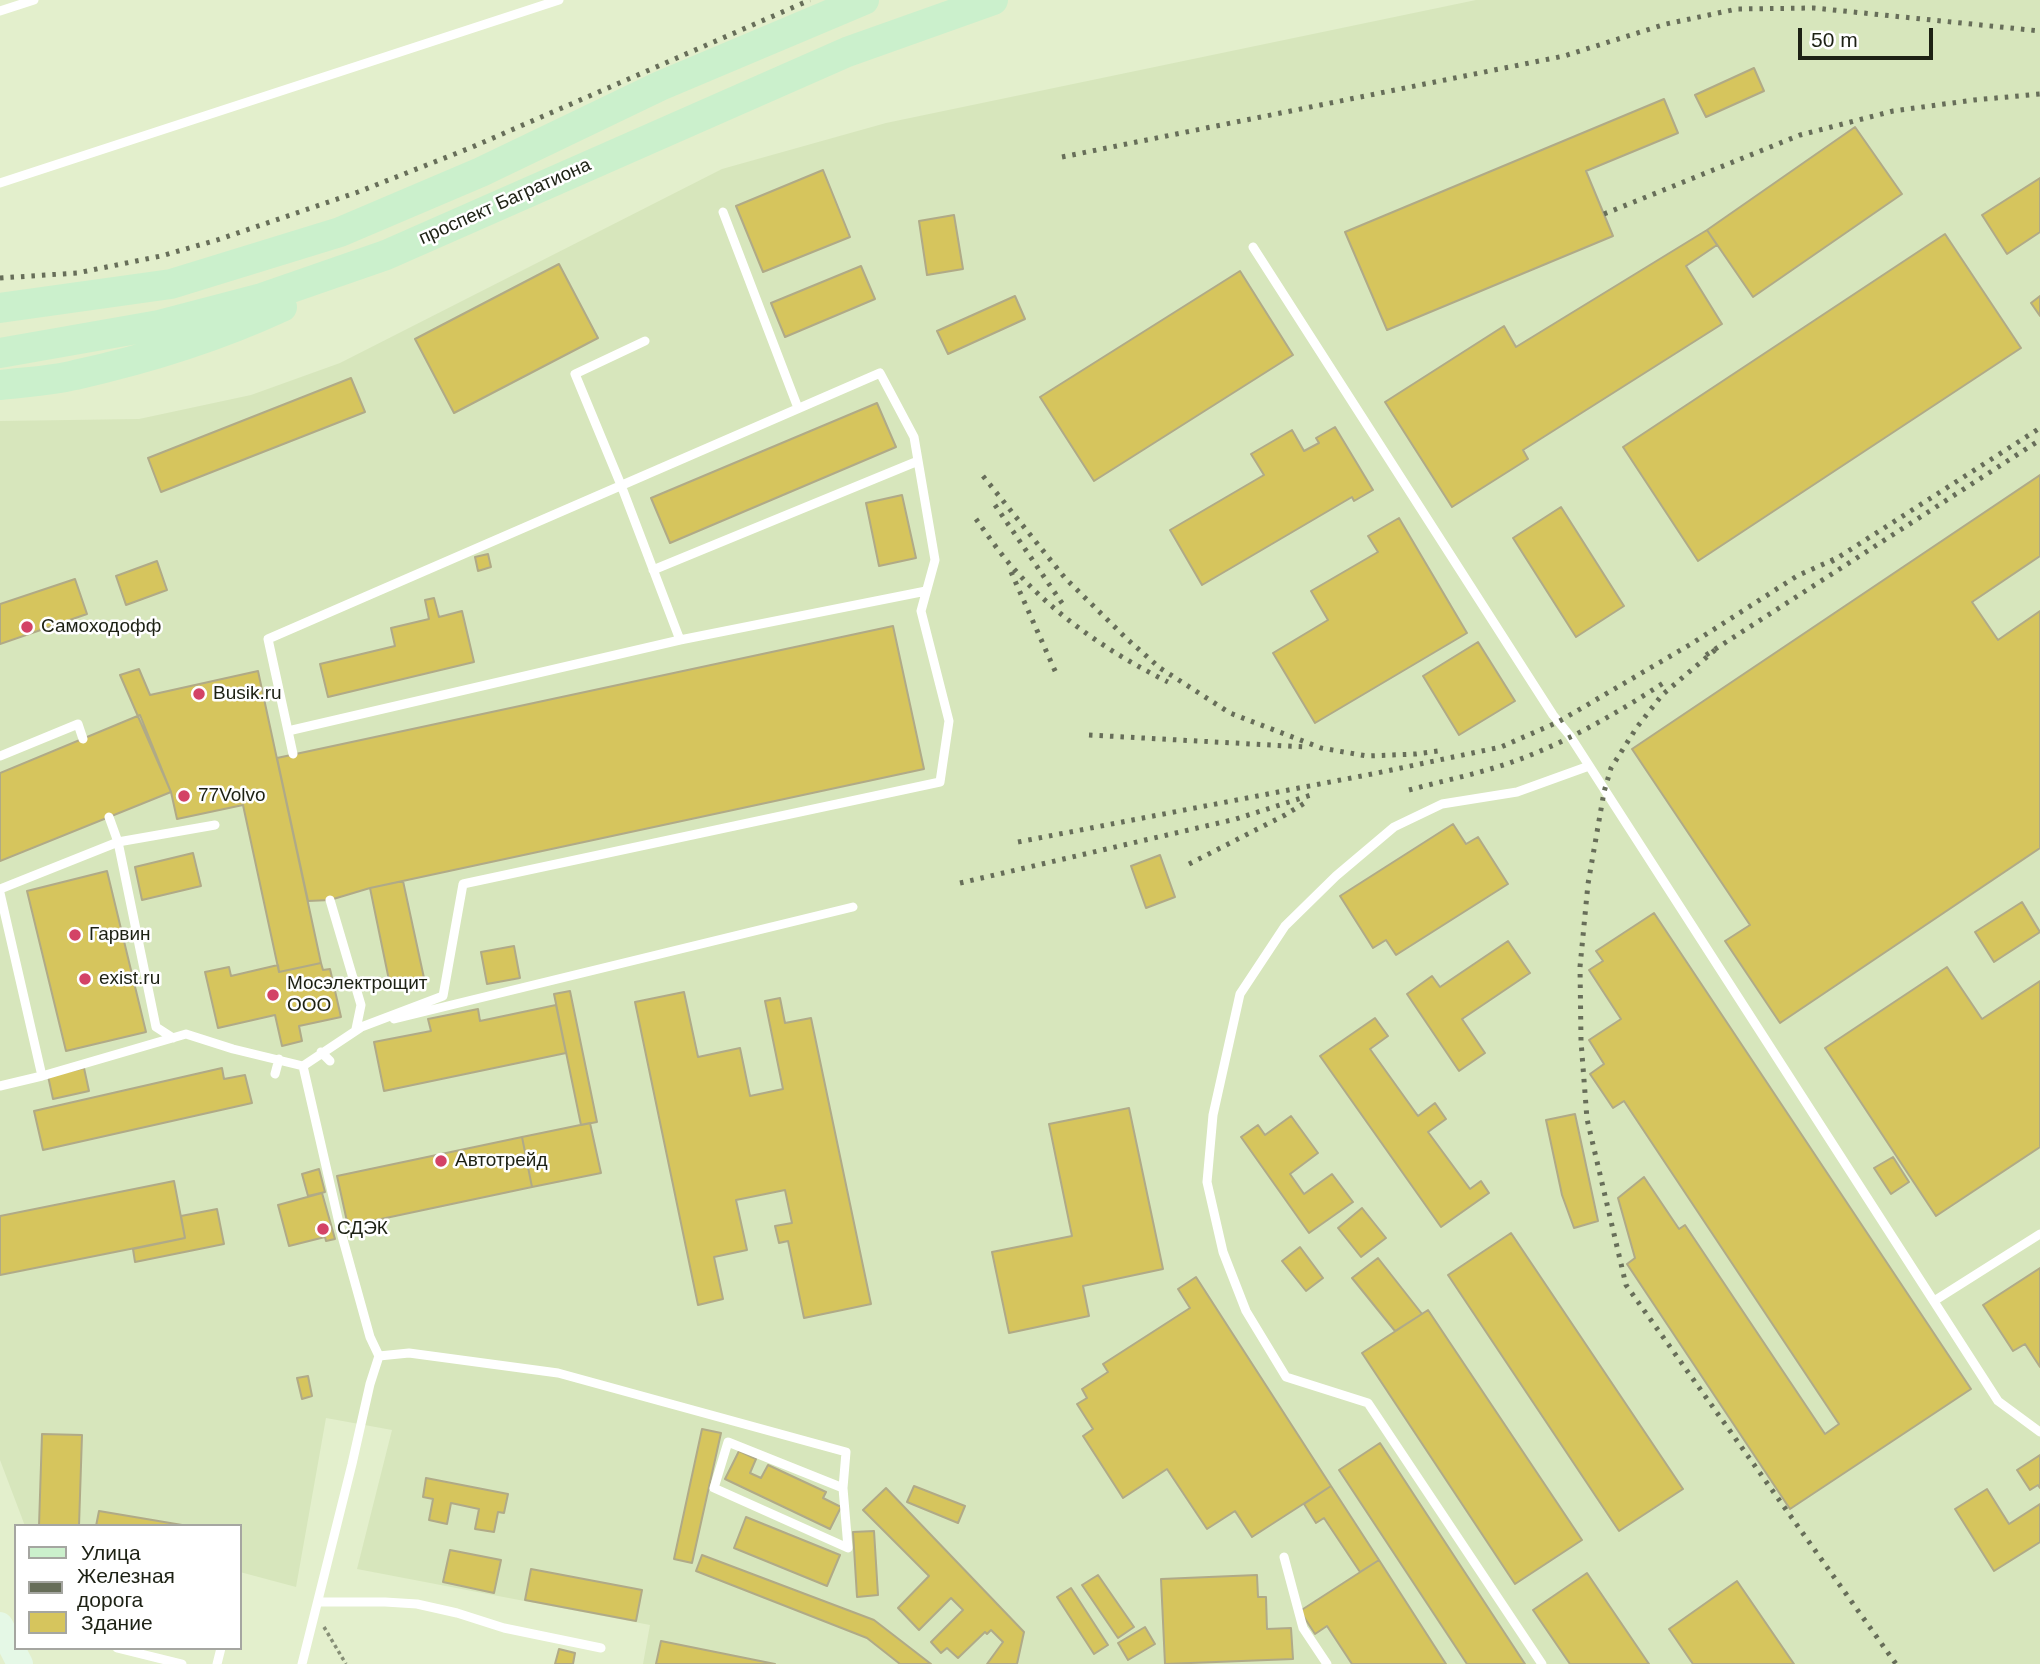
<!DOCTYPE html>
<meta charset="utf-8">
<style>
body{margin:0}
#map{position:relative;width:2040px;height:1664px;overflow:hidden;background:#e3efcc;font-family:Helvetica,sans-serif}
canvas{display:block}
.legend{position:absolute;left:14px;top:1524px;width:228px;height:126px;box-sizing:border-box;background:#fff;border:2px solid #a5a6a1;margin:0;padding:9px 12px;list-style:none;font-size:21px;color:#1d2114}
.legend li{display:flex;align-items:center;gap:14px;height:35px}
.legend b{width:35px;border:2px solid #a5a6a1}
.scale{position:absolute;left:1798px;top:28px;width:135px;height:32px;box-sizing:border-box;border:4px solid #1d2114;border-top:0;padding-left:9px;font-size:21px;line-height:24px;white-space:nowrap;color:#1d2114;-webkit-text-stroke:5px #fff;paint-order:stroke}
</style>
<div id="map">
<canvas width="2040" height="1664"></canvas>
<ul class="legend">
<li><b style="height:9px;background:#cbf0cc"></b>Улица</li>
<li><b style="height:9px;background:#676e59"></b>Железная дорога</li>
<li><b style="height:19px;background:#d6c55d"></b>Здание</li>
</ul>
<div class="scale">50 m</div>
</div>
<script>
const context = document.querySelector('canvas').getContext('2d');
context.lineJoin = 'round';
function fillPath(path, color) { context.fillStyle = color; context.fill(path, 'evenodd'); }
function trace(path, color, width, dash) { context.strokeStyle = color; context.lineWidth = width; context.lineCap = dash ? 'butt' : 'round'; context.setLineDash(dash || []); context.stroke(path); }
function drawText(font, color, halo, rows, align = 'center') {
  context.font = font + ' Helvetica,sans-serif'; context.lineWidth = 5; context.setLineDash([]); context.textBaseline = 'middle'; context.strokeStyle = halo; context.fillStyle = color; for (const [text, x, y, turn = 0] of rows) {
    context.save(); context.translate(x, y); context.rotate((+turn || 0) * Math.PI / 180); context.textAlign = isNaN(turn) ? turn : align; if (halo) context.strokeText(text, 0, 0); context.fillText(text, 0, 0); context.restore();
  }
}
const built = new Path2D(`
 M1476,0H2040V1664H643L650,1625L357,1569L392,1430L326,1418L296,1587L240,1572V1526H25L0,1460V421L139,419L251,395L340,363L722,169L886,123Z`);
const building = new Path2D(`
 M1754,68L1764,91L1706,117L1695,95Z
 M1664,99L1678,133L1586,171L1613,236L1387,330L1345,232Z
 M1855,127L1902,194L1753,297L1707,230Z
 M823,170L850,237L763,272L736,206Z
 M2040,178V232L2007,254L1982,215Z
 M954,215L963,269L927,275L919,221Z
 M1707,230L1717,245L1686,266L1722,324L1523,450L1528,459L1452,507L1385,402L1504,326L1516,347Z
 M1945,234L2021,348L1698,561L1623,447Z
 M559,264L598,338L454,413L415,339Z
 M861,266L875,299L785,337L771,303Z
 M1240,271L1293,355L1094,481L1040,397Z
 M1015,296L1025,319L948,354L937,331Z
 M2040,296V316L2031,303Z
 M351,378L365,412L161,492L148,458Z
 M877,403L896,447L670,543L651,498Z
 M1335,427L1373,490L1354,501L1352,497L1202,585L1170,530L1264,475L1251,454L1292,430L1304,451L1319,443L1316,438Z
 M2040,475V556L1972,602L1998,640L2040,611V848L1780,1023L1725,941L1750,925L1632,749Z
 M902,495L916,558L879,566L866,503Z
 M1561,507L1624,606L1576,637L1513,538Z
 M1399,518L1467,633L1315,723L1273,653L1328,620L1311,591L1378,552L1368,536Z
 M488,554L491,567L478,571L475,557Z
 M157,561L167,590L126,605L116,576Z
 M75,579L87,614L0,644V604Z
 M434,598L439,617L462,611L474,662L328,697L320,664L395,646L391,628L429,619L425,600Z
 M893,626L924,769L370,888L330,900L308,901L277,758Z
 M1478,642L1515,701L1459,735L1423,676Z
 M139,669L150,695L258,671L321,963L279,972L243,805L177,819L171,792L120,675Z
 M140,715L171,792L0,861V773Z
 M1453,824L1466,844L1478,837L1508,884L1396,955L1386,940L1373,948L1340,896Z
 M193,853L201,886L142,900L135,867Z
 M1160,855L1175,897L1146,908L1131,866Z
 M107,871L146,1032L66,1051L27,891Z
 M403,881L424,978L390,985L370,888Z
 M2022,902L2040,932L1994,962L1975,932Z
 M1654,913L1971,1389L1790,1509L1627,1264L1635,1258L1618,1198L1644,1177L1679,1229L1685,1225L1825,1434L1839,1424L1624,1101L1613,1108L1590,1074L1604,1064L1589,1040L1621,1019L1589,970L1603,961L1596,951Z
 M1508,941L1530,973L1462,1019L1485,1053L1459,1071L1407,994L1432,976L1440,987Z
 M514,946L520,978L487,984L481,952Z
 M321,963L323,970L330,969L341,1017L299,1026L302,1041L282,1046L275,1015L218,1028L205,972L229,967L231,976L278,965L279,972Z
 M1947,967L1982,1019L2040,981V1147L1936,1216L1825,1048Z
 M570,991L597,1122L581,1125L554,994Z
 M684,992L698,1057L740,1048L750,1096L783,1089L765,1001L780,998L785,1023L811,1018L871,1304L804,1318L788,1241L779,1243L775,1226L792,1223L785,1190L736,1200L747,1250L714,1257L723,1299L698,1305L635,1002Z
 M556,1005L566,1053L384,1091L374,1042L431,1031L428,1019L478,1009L480,1021Z
 M1375,1018L1388,1036L1370,1049L1418,1116L1435,1103L1446,1119L1428,1132L1470,1189L1481,1181L1489,1193L1441,1227L1320,1056Z
 M84,1068L89,1091L53,1099L48,1076Z
 M222,1068L224,1079L245,1075L252,1103L43,1150L34,1111Z
 M1129,1108L1163,1269L1083,1286L1089,1316L1009,1333L992,1252L1072,1236L1049,1124Z
 M1575,1114L1598,1221L1574,1228L1562,1195L1546,1120Z
 M1291,1116L1318,1153L1290,1174L1304,1194L1332,1174L1353,1202L1309,1233L1241,1137L1258,1125L1265,1135Z
 M590,1123L601,1173L532,1187L522,1137Z
 M522,1137L532,1187L348,1226L337,1176Z
 M1893,1157L1909,1182L1891,1194L1874,1168Z
 M319,1169L325,1192L308,1196L302,1174Z
 M174,1181L185,1238L0,1275V1216Z
 M322,1193L335,1239L326,1241L325,1237L289,1246L278,1205Z
 M1362,1208L1386,1238L1361,1257L1338,1228Z
 M217,1209L224,1244L135,1262L133,1249L185,1238L181,1216Z
 M1511,1233L1683,1489L1619,1531L1448,1275Z
 M1300,1247L1323,1278L1306,1291L1282,1261Z
 M1378,1258L1422,1314L1395,1331L1352,1278Z
 M2040,1268V1367L2025,1344L2013,1351L1983,1305Z
 M1196,1277L1331,1486L1252,1537L1235,1511L1207,1529L1167,1469L1123,1498L1083,1436L1093,1429L1077,1404L1087,1398L1082,1389L1108,1372L1103,1364L1190,1308L1178,1289Z
 M1428,1310L1582,1540L1515,1584L1362,1353Z
 M308,1376L312,1396L302,1399L297,1378Z
 M702,1429L721,1433L692,1563L674,1559Z
 M42,1434L82,1435L79,1526H39Z
 M1380,1443L1525,1664H1467L1339,1470Z
 M739,1451L756,1459L750,1473L761,1478L768,1465L826,1492L823,1498L841,1507L830,1529L725,1479Z
 M2040,1455V1488L2038,1485L2030,1490L2017,1470Z
 M426,1478L508,1494L504,1513L498,1512L494,1532L475,1529L479,1509L451,1503L447,1524L429,1520L433,1499L423,1497Z
 M914,1486L965,1506L958,1523L907,1502Z
 M1331,1486L1379,1560L1360,1572L1324,1518L1316,1523L1304,1504Z
 M886,1488L1024,1632L1017,1664H987L1003,1642L991,1630L987,1634L985,1632L958,1658L947,1648L941,1653L931,1642L963,1610L951,1598L919,1630L898,1608L929,1576L863,1510Z
 M1987,1489L2009,1524L2040,1504V1542L1994,1571L1955,1509Z
 M99,1511L188,1526H96Z
 M746,1517L840,1555L827,1586L734,1548Z
 M874,1531L878,1595L857,1597L853,1532Z
 M450,1550L501,1560L494,1593L443,1582Z
 M702,1555L874,1620L931,1664H900L867,1638L696,1571Z
 M1379,1560L1446,1664H1352L1327,1626L1315,1634L1300,1611Z
 M531,1569L642,1590L636,1621L525,1600Z
 M1587,1573L1649,1664H1570L1533,1610Z
 M1098,1575L1134,1627L1118,1638L1082,1585Z
 M1257,1575L1258,1597H1266L1267,1629L1291,1628L1293,1659L1165,1664L1161,1579Z
 M1737,1581L1794,1664H1693L1669,1629Z
 M1071,1588L1108,1645L1094,1654L1057,1597Z
 M1145,1627L1155,1644L1128,1660L1118,1643Z
 M661,1641L775,1664H656Z
 M559,1649L575,1653L573,1664H555Z`);
const path = new Path2D(`
 M324,1627L346,1664`);
const lane = new Path2D(`
 M0,11L34,0
 M0,183L559,0
 M723,212L798,408
 M1253,247L1553,715L1570,736L1998,1401L2040,1432
 M645,341L575,374L621,485L680,640
 M653,570L918,461
 M288,731L680,640L926,591
 M293,754L268,639L880,373L914,437L935,560L921,611L949,721L940,782L463,884L443,996L356,1029
 M0,756L78,724L83,739
 M109,817L118,842L215,825
 M0,889L118,842L156,1027L173,1038
 M0,893L42,1076L186,1034L233,1049L303,1066
 M330,900L361,1005L356,1029
 M394,1019L853,907
 M360,1028L303,1066L342,1236L370,1337L379,1356
 M321,1052L330,1061
 M275,1074L279,1059
 M0,1086L42,1076
 M1934,1301L2040,1234
 M1284,1557L1303,1628L1327,1664
 M318,1602H385L417,1604L457,1613L504,1628L601,1648
 M117,1648L182,1664
 M217,1664L221,1648
 M302,1664L352,1464L370,1384L379,1356L409,1353L558,1373L846,1452L843,1488L848,1548L714,1488L728,1442L843,1488
 M1542,1664L1368,1403L1286,1377L1246,1311L1223,1252L1207,1182L1213,1115L1240,994L1285,926L1336,876L1394,827L1442,804L1517,792L1589,766`);
const secondary = new Path2D(`
 M0,1625L20,1664`);
const primary = new Path2D(`
 M0,308L171,284L340,232L481,172L660,86L864,0
 M0,353L159,325L262,298L386,255L847,52L993,0
 M0,385C25,382 51,381 75,375C147,359 215,338 282,307`);
const rail = new Path2D(`
 M1062,157L1564,56L1666,24L1737,9L1814,8L2040,31
 M1604,214L1800,135L1893,111L1974,100L2040,94
 M0,278L77,273L161,256L217,240L358,192L470,148L810,0
 M983,476L1065,578L1127,639L1160,668L1230,713L1321,748L1367,756L1416,754L1438,751
 M995,505L1066,609
 M976,519C986,533 997,549 1008,562C1052,614 1108,652 1168,682
 M1831,562L2040,428
 M1011,572L1056,673
 M1715,650L1662,695L1637,727L1611,768L1604,792L1588,884L1580,967L1581,1041L1587,1119L1626,1285L1896,1664
 M1706,655L2040,440
 M1089,735L1306,747
 M1409,790C1438,782 1468,776 1497,767C1556,749 1616,714 1668,680
 M1018,842L1377,773L1501,747L1558,722L1691,644L1797,576L1839,557
 M1189,864L1285,815L1308,801
 M960,883L1236,819L1311,795`);
const markers = [
 [27,627,7,"#d34366"],
 [199,694,7,"#d34366"],
 [184,796,7,"#d34366"],
 [75,935,7,"#d34366"],
 [85,979,7,"#d34366"],
 [273,995,7,"#d34366"],
 [441,1161,7,"#d34366"],
 [323,1229,7,"#d34366"]
];
const streetNames = [
 ["проспект Багратиона",505,202,-24]
];
const poiNames = [
 ["Самоходофф",41,627],
 ["Busik.ru",213,694],
 ["77Volvo",198,796],
 ["Гарвин",89,935],
 ["exist.ru",99,979],
 ["Мосэлектрощит",287,984],
 ["ООО",287,1006],
 ["Автотрейд",455,1161],
 ["СДЭК",337,1229]
];
fillPath(built, '#d7e6bc');
fillPath(building, '#d6c55d');
trace(building, '#b0aa87', 2);
trace(path, '#868e76', 3.5, [3.5, 3.5]);
trace(lane, '#fff', 9);
trace(secondary, '#e5f8e6', 26);
trace(primary, '#cbf0cc', 30);
trace(rail, '#676e59', 5, [3.5, 7]);
for (const [x, y, r, color] of markers) { const dot = new Path2D(); dot.arc(x, y, r, 0, 2 * Math.PI); context.fillStyle = color; context.fill(dot); trace(dot, '#fff', 2.5); }
drawText('19px', '#1d2114', '#fff', streetNames);
drawText('19px', '#1d2114', '#fff', poiNames, 'left');
</script>
